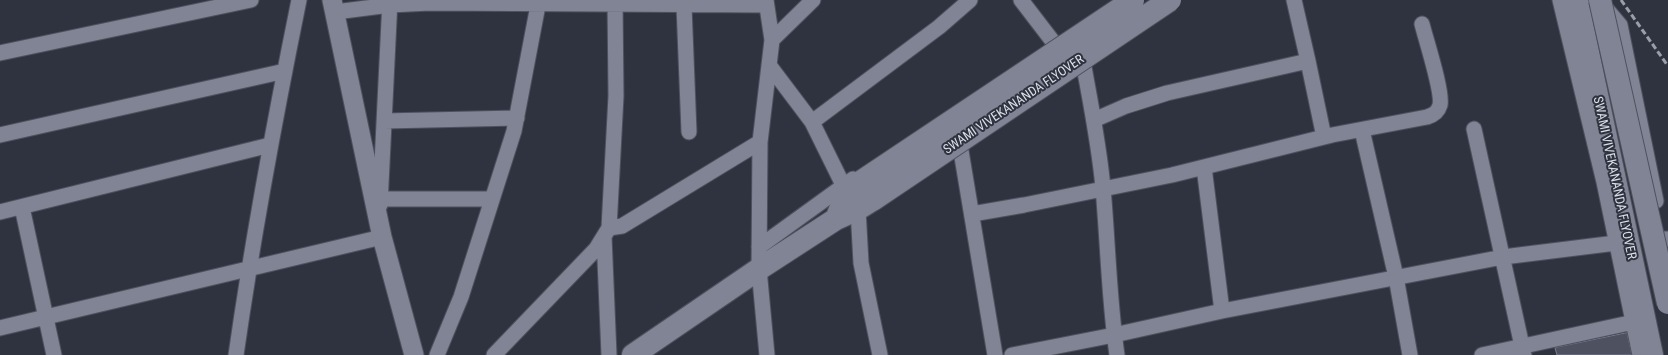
<!DOCTYPE html>
<style>
body{margin:0}
canvas{display:block;background:#2f3340}
</style>
<canvas width="1668" height="355"></canvas>
<script>
const context = document.querySelector('canvas').getContext('2d');
context.lineJoin = 'round';
function fillPath(path, color) { context.fillStyle = color; context.fill(path, 'evenodd'); }
function trace(path, color, width, dash) { context.strokeStyle = color; context.lineWidth = width; context.lineCap = dash ? 'butt' : 'round'; context.setLineDash(dash || []); context.stroke(path); }
function drawText(font, color, halo, rows, align = 'center') {
  context.font = font + ' "Roboto Condensed",sans-serif'; context.lineWidth = 4; context.setLineDash([]); context.textBaseline = 'middle'; context.strokeStyle = halo; context.fillStyle = color; for (const [text, x, y, turn = 0] of rows) {
    context.save(); context.translate(x, y); context.rotate((+turn || 0) * Math.PI / 180); context.textAlign = isNaN(turn) ? turn : align; if (halo) context.strokeText(text, 0, 0); context.fillText(text, 0, 0); context.restore();
  }
}
const building = new Path2D(`
 M1627,333L1632,355H1557L1555,348Z`);
const minor = new Path2D(`
 M766,0L772,40L760,142L759,269L767,355
 M1021,0L1054,43
 M1294,0L1308,61L1324,137
 M1560,0L1604,182L1640,355
 M1603,5L1620,25L1656,201
 M684,6L689,132
 M335,12L390,5L430,3L766,5
 M772,40L813,0
 M1081,50C1089,96 1099,142 1103,188C1108,244 1109,300 1117,355
 M0,53L251,0
 M769,65L812,122L847,193L858,209L861,263L880,355
 M1094,120L1126,106L1167,93L1308,61
 M384,121L517,118
 M812,122L939,27L970,0
 M1474,129L1524,355
 M1362,130L1396,277L1410,355
 M958,133L995,355
 M0,135L285,71
 M1204,167L1222,311
 M380,199H492
 M380,205L390,0
 M22,207L54,355
 M0,212L270,145
 M972,214L1024,205L1172,175L1332,135L1427,117C1434,115 1438,112 1440,105C1443,92 1426,40 1422,24
 M609,228L622,226L760,142
 M604,236L609,355
 M1664,239H1668
 M759,247L853,179
 M0,328L382,237
 M236,355C253,236 275,118 299,0
 M437,355L461,297L514,131L539,0
 M494,355L596,249L609,228L616,96L615,0
 M1012,355L1114,335L1222,311L1503,257L1616,243
 M1482,355L1634,322`);
const tertiary = new Path2D(`
 M332,0L382,237L414,355`);
const secondary = new Path2D(`
 M1577,0L1652,355
 M836,219L847,193L862,181
 M633,355L759,269L836,219L858,209L874,199`);
const rail = new Path2D(`
 M1621,0L1668,66`);
const secondaryBridge = new Path2D(`
 M1600,0L1668,303
 M862,181L1133,0
 M874,199L1170,0`);
const streetNames = [
 ["SWAMI VIVEKANANDA FLYOVER",1014,105,-34],
 ["SWAMI VIVEKANANDA FLYOVER",1614,178,78]
];
fillPath(building, '#4d5160');
trace(building, '#7c8091', 1);
trace(minor, '#4e515d', 17);
trace(tertiary, '#4e515d', 21);
trace(secondary, '#4e515d', 24);
trace(minor, '#808495', 15);
trace(tertiary, '#808495', 19);
trace(secondary, '#808495', 22);
trace(rail, '#9b9ea9', 3, [6, 3]);
trace(secondaryBridge, '#4e515d', 24, []);
trace(secondaryBridge, '#808495', 22);
drawText('13px', '#dcdfe8', '#2f3340', streetNames);
</script>
